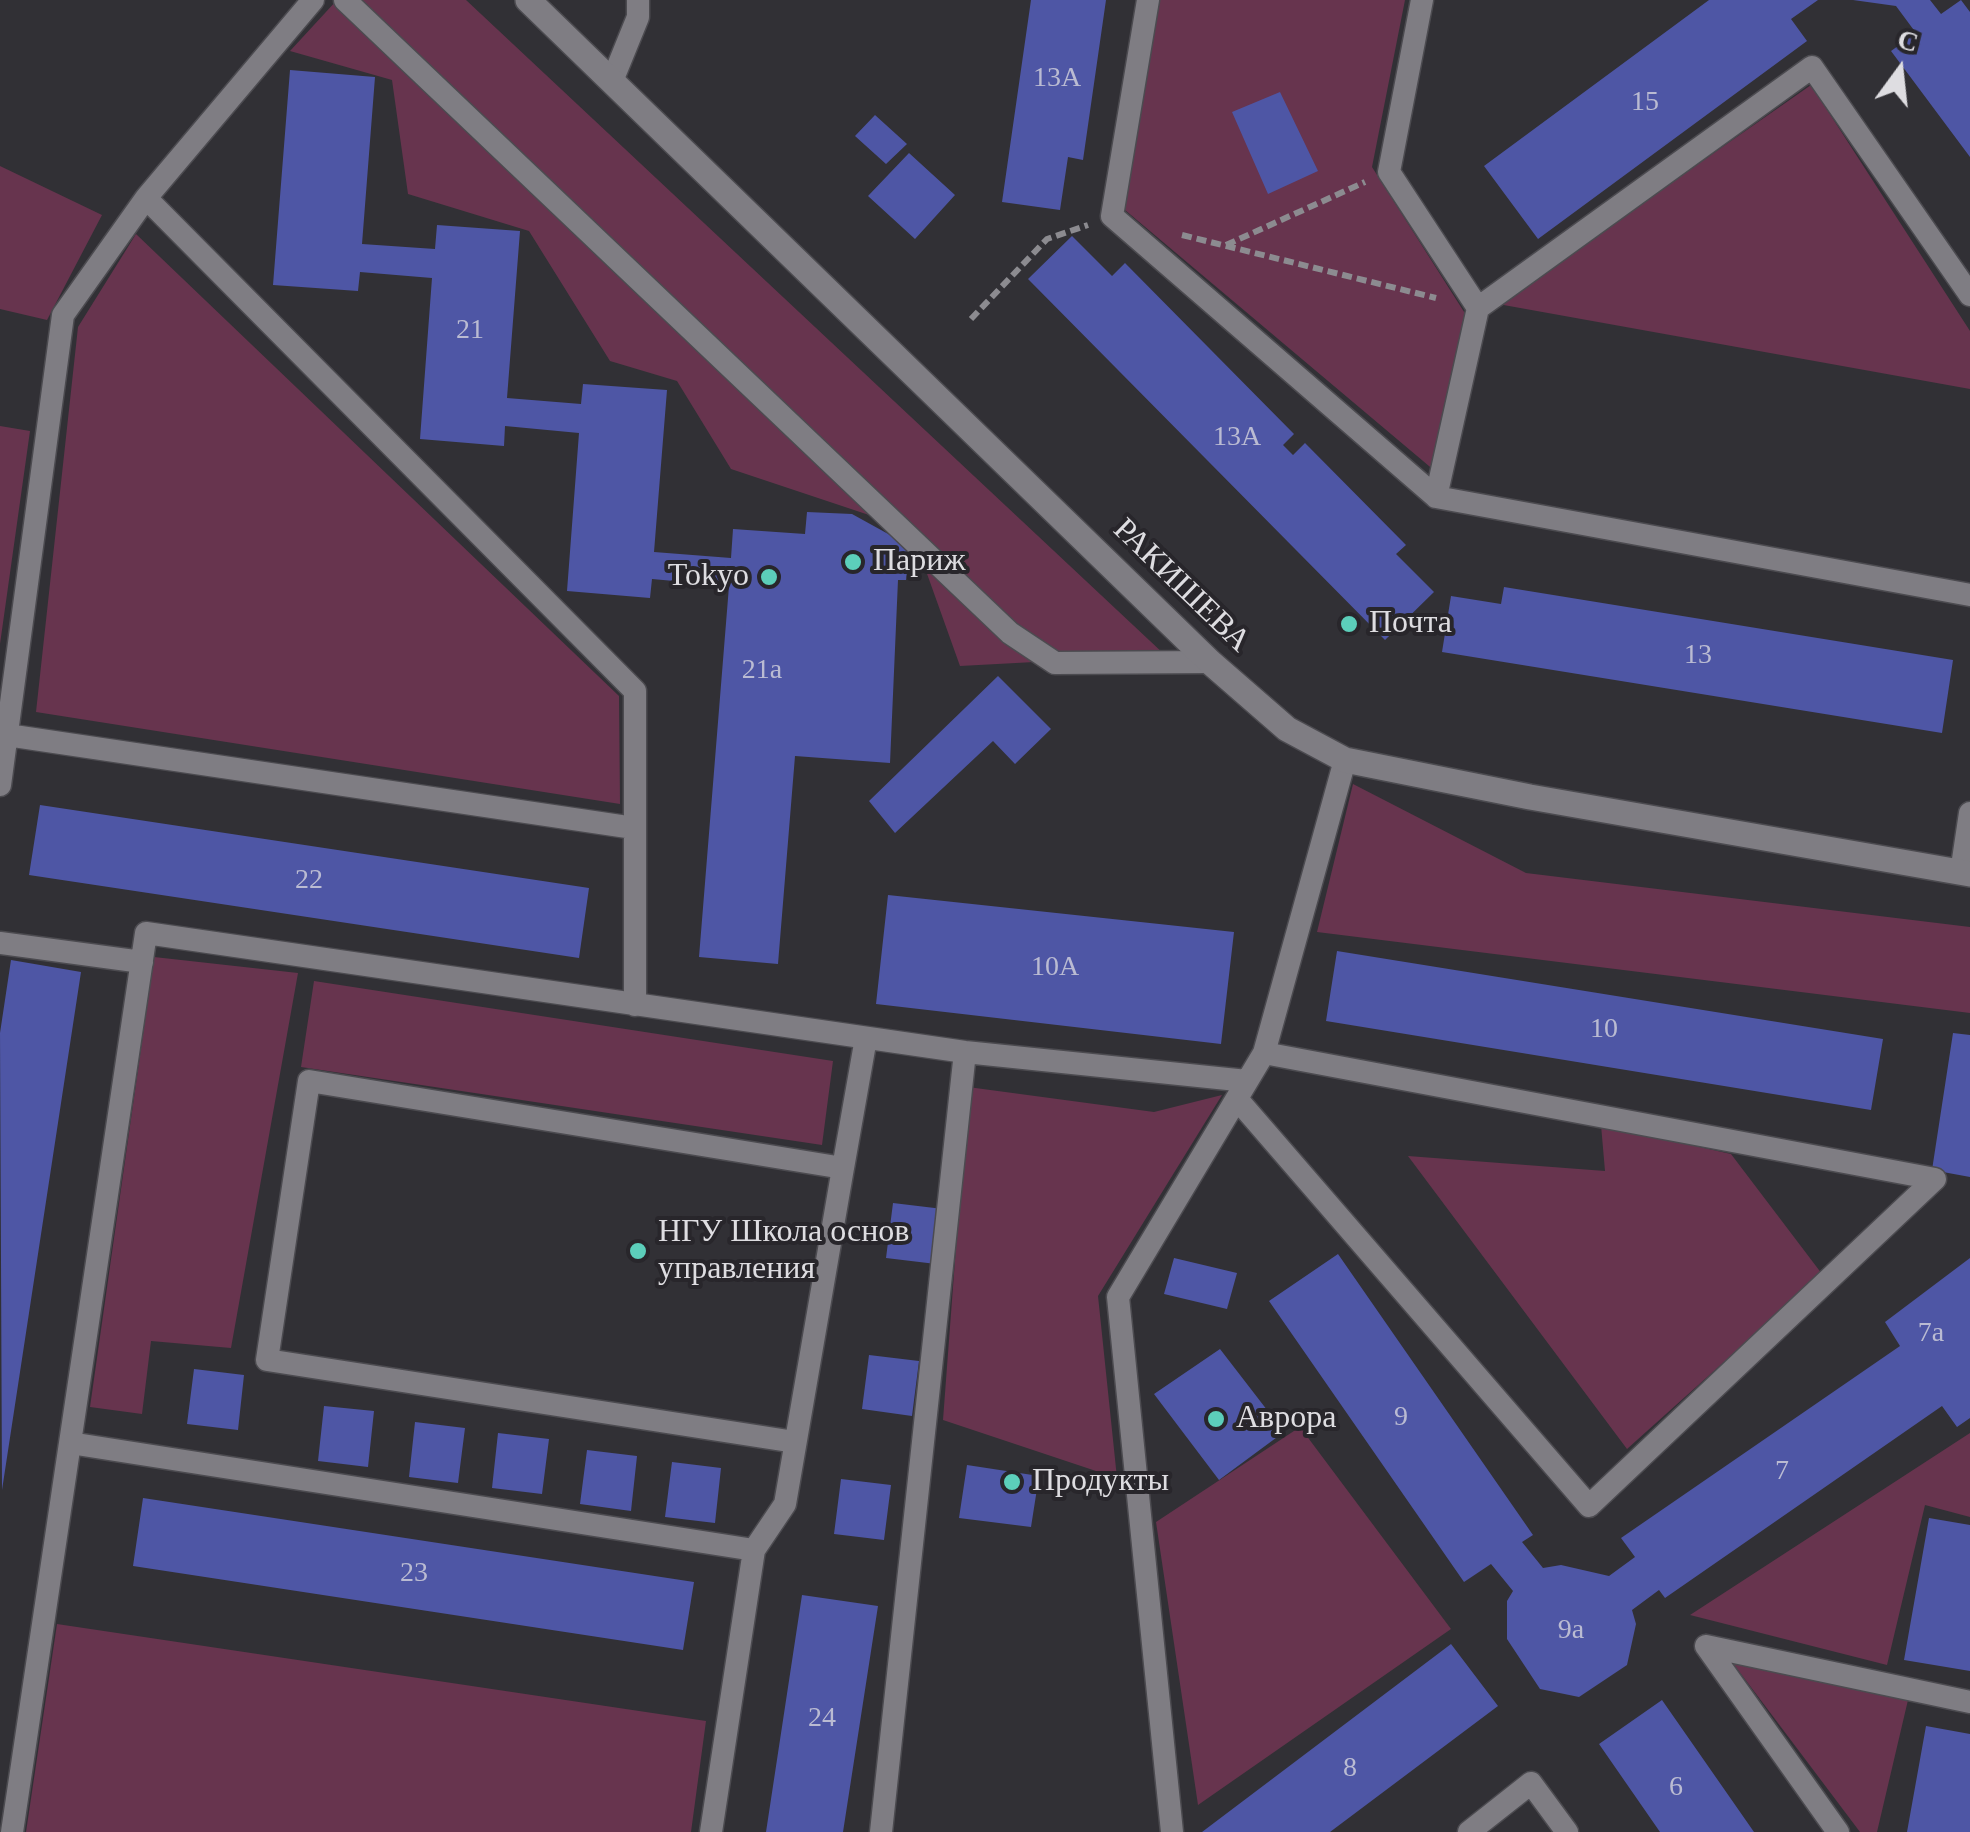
<!DOCTYPE html>
<meta charset="utf-8">
<style>
body{margin:0}
#map{position:relative;width:1970px;height:1832px;overflow:hidden;background:#313035;font-family:"Times New Roman",serif}
canvas{display:block}
.north{position:absolute;left:1850px;top:20px;width:100px;height:100px;-webkit-text-stroke:8px #28262b;paint-order:stroke;rotate:15deg;font-size:28px;font-weight:700;line-height:40px;text-align:center;color:#dedde1}
.north::after{content:'';display:block;margin:auto;width:35px;height:45px;background:#dedde1;clip-path:polygon(50% 0,100% 100%,50% 72%,0 100%)}
</style>
<div id="map">
<canvas width="1970" height="1832"></canvas>
<div class="north">С</div>
</div>
<script>
const context = document.querySelector('canvas').getContext('2d');
context.lineJoin = 'round';
function fillPath(path, color) { context.fillStyle = color; context.fill(path, 'evenodd'); }
function trace(path, color, width, dash) { context.strokeStyle = color; context.lineWidth = width; context.lineCap = dash ? 'butt' : 'round'; context.setLineDash(dash || []); context.stroke(path); }
function drawText(font, color, halo, rows, align = 'center') {
  context.font = font + ' "Times New Roman",serif'; context.lineWidth = 8; context.setLineDash([]); context.textBaseline = 'middle'; context.strokeStyle = halo; context.fillStyle = color; for (const [text, x, y, turn = 0] of rows) {
    context.save(); context.translate(x, y); context.rotate((+turn || 0) * Math.PI / 180); context.textAlign = isNaN(turn) ? turn : align; if (halo) context.strokeText(text, 0, 0); context.fillText(text, 0, 0); context.restore();
  }
}
const green = new Path2D(`
 M337,0H466L1165,655L960,666L911,529L731,469L677,381L610,361L529,231L408,194L392,80L290,51Z
 M1160,0H1405L1372,167L1473,326L1442,477L1125,210Z
 M1811,85L1970,331V389L1498,304Z
 M0,166L102,215L47,320L0,309Z
 M136,234L619,696L620,804L36,712L78,327Z
 M0,426L30,431L0,644Z
 M1353,784L1526,873L1970,927V1013L1317,932Z
 M154,957L298,973L231,1348L151,1341L142,1414L90,1407Z
 M314,981L833,1061L822,1145L301,1067Z
 M968,1087L1154,1112L1222,1095L1098,1296L1117,1478L943,1420Z
 M1601,1125L1731,1154L1822,1274L1627,1449L1408,1156L1605,1171Z
 M1300,1427L1451,1629L1198,1805L1156,1522Z
 M1970,1433V1517L1925,1505L1887,1665L1690,1615Z
 M57,1624L706,1721L691,1832H26Z
 M1732,1662L1908,1700L1877,1832H1860Z`);
const building = new Path2D(`
 M1031,0H1106L1083,160L1068,157L1060,210L1002,202Z
 M1709,0H1818L1791,19L1807,41L1538,239L1484,166Z
 M1853,0H1930L1941,14L1961,0L1970,12V157L1891,51L1916,33L1896,6Z
 M290,70L375,77L362,244L435,249L437,225L520,231L507,398L581,404L583,384L667,390L654,552L731,558L733,529L805,534L807,512L852,514L910,546L906,580H898L890,763L795,756L778,964L699,957L729,586L652,579L650,598L567,591L579,433L505,426L504,446L420,439L432,278L360,272L358,291L273,285Z
 M1280,92L1318,171L1268,194L1232,112Z
 M875,115L907,144L886,164L855,136Z
 M909,153L955,195L915,239L868,196Z
 M1072,236L1112,276L1125,263L1294,434L1283,445L1293,455L1305,443L1406,545L1396,554L1434,592L1385,640L1028,279Z
 M1504,587L1953,660L1942,733L1442,652L1451,596L1501,604Z
 M998,676L1051,729L1015,764L993,741L895,833L869,801Z
 M40,805L589,888L579,958L29,875Z
 M888,895L1234,932L1221,1044L876,1004Z
 M1337,951L1883,1039L1871,1110L1326,1021Z
 M11,960L81,972L2,1490L0,1033Z
 M1953,1033L1970,1035V1177L1932,1170Z
 M893,1203L943,1209L936,1264L886,1258Z
 M1338,1254L1533,1535L1522,1542L1543,1568L1561,1565L1609,1576L1635,1557L1621,1538L1900,1346L1885,1322L1970,1258V1418L1957,1427L1942,1406L1665,1598L1659,1590L1632,1610L1636,1624L1627,1665L1579,1697L1540,1689L1507,1639V1601L1513,1591L1491,1564L1464,1582L1269,1301Z
 M1174,1258L1237,1273L1227,1309L1164,1294Z
 M1220,1349L1284,1432L1219,1480L1154,1394Z
 M869,1355L919,1361L912,1416L862,1409Z
 M194,1369L244,1375L238,1430L187,1424Z
 M324,1406L374,1411L368,1467L318,1461Z
 M415,1422L465,1428L458,1483L409,1477Z
 M498,1433L549,1439L542,1494L492,1488Z
 M587,1450L637,1456L631,1511L580,1504Z
 M672,1462L721,1468L715,1523L665,1517Z
 M967,1465L1039,1476L1031,1527L959,1518Z
 M841,1479L891,1485L884,1540L834,1534Z
 M143,1498L694,1582L683,1650L133,1566Z
 M1929,1518L1970,1525V1671L1904,1660Z
 M802,1595L878,1606L843,1832H766Z
 M1451,1644L1498,1706L1330,1832H1202Z
 M1662,1700L1754,1832H1660L1599,1744Z
 M1926,1726L1970,1734V1832H1907Z`);
const path = new Path2D(`
 M1182,235L1436,298
 M1226,245L1365,182
 M971,319L1047,239L1088,225`);
const service = new Path2D(`
 M313,0L146,198L635,691V1005
 M345,0L1010,633L1055,663L1210,662
 M1148,0L1112,216L1436,497
 M1422,0L1389,172L1478,308
 M612,81L638,17V0
 M1970,295L1812,67L1478,308L1436,497L1970,595
 M7,735L634,828
 M0,785L63,315L146,198
 M1961,873L1970,813
 M0,943L142,962
 M1237,1099L1589,1506L1935,1179L1264,1053
 M843,1168L866,1038
 M70,1443L754,1550L711,1832
 M754,1550L785,1504L843,1168L309,1081L267,1360L795,1442
 M1706,1646L1970,1702
 M1706,1646L1838,1832
 M12,1832L146,933L965,1052L1247,1081
 M881,1832L965,1052
 M1172,1832L1118,1297L1264,1053L1345,760
 M1469,1832L1531,1783L1567,1832`);
const tertiary = new Path2D(`
 M528,0L1210,662L1287,729L1345,760L1530,797L1970,874`);
const markers = [
 [853,562,10,"#5cceba"],
 [769,577,10,"#5cceba"],
 [1349,624,10,"#5cceba"],
 [638,1251,10,"#5cceba"],
 [1216,1419,10,"#5cceba"],
 [1012,1482,10,"#5cceba"]
];
const numberNames = [
 ["13А",1057,79],
 ["15",1645,103],
 ["21",470,331],
 ["13А",1237,438],
 ["13",1698,656],
 ["21а",762,671],
 ["22",309,881],
 ["10А",1055,968],
 ["10",1604,1030],
 ["7а",1931,1334],
 ["9",1401,1418],
 ["7",1782,1472],
 ["23",414,1574],
 ["9а",1571,1631],
 ["24",822,1719],
 ["8",1350,1769],
 ["6",1676,1788]
];
const poiNames = [
 ["Париж",873,562],
 ["Tokyo",749,577,"right"],
 ["Почта",1369,624],
 ["НГУ Школа основ",658,1233],
 ["управления",658,1270],
 ["Аврора",1236,1419],
 ["Продукты",1032,1482]
];
const streetNames = [
 ["РАКИШЕВА",1181,586,44]
];
fillPath(green, '#67344e');
fillPath(building, '#4e56a5');
trace(service, '#4c4b50', 25);
trace(tertiary, '#4c4b50', 28);
trace(path, '#8c8b90', 6, [10, 5]);
trace(service, '#7f7d83', 22);
trace(tertiary, '#7f7d83', 25);
for (const [x, y, r, color] of markers) { const dot = new Path2D(); dot.arc(x, y, r, 0, 2 * Math.PI); context.fillStyle = color; context.fill(dot); trace(dot, '#28262b', 4); }
drawText('28px', '#babbd2', null, numberNames);
drawText('32px', '#dedde1', '#28262b', poiNames, 'left');
drawText('32px', '#dedde1', '#28262b', streetNames);
</script>
